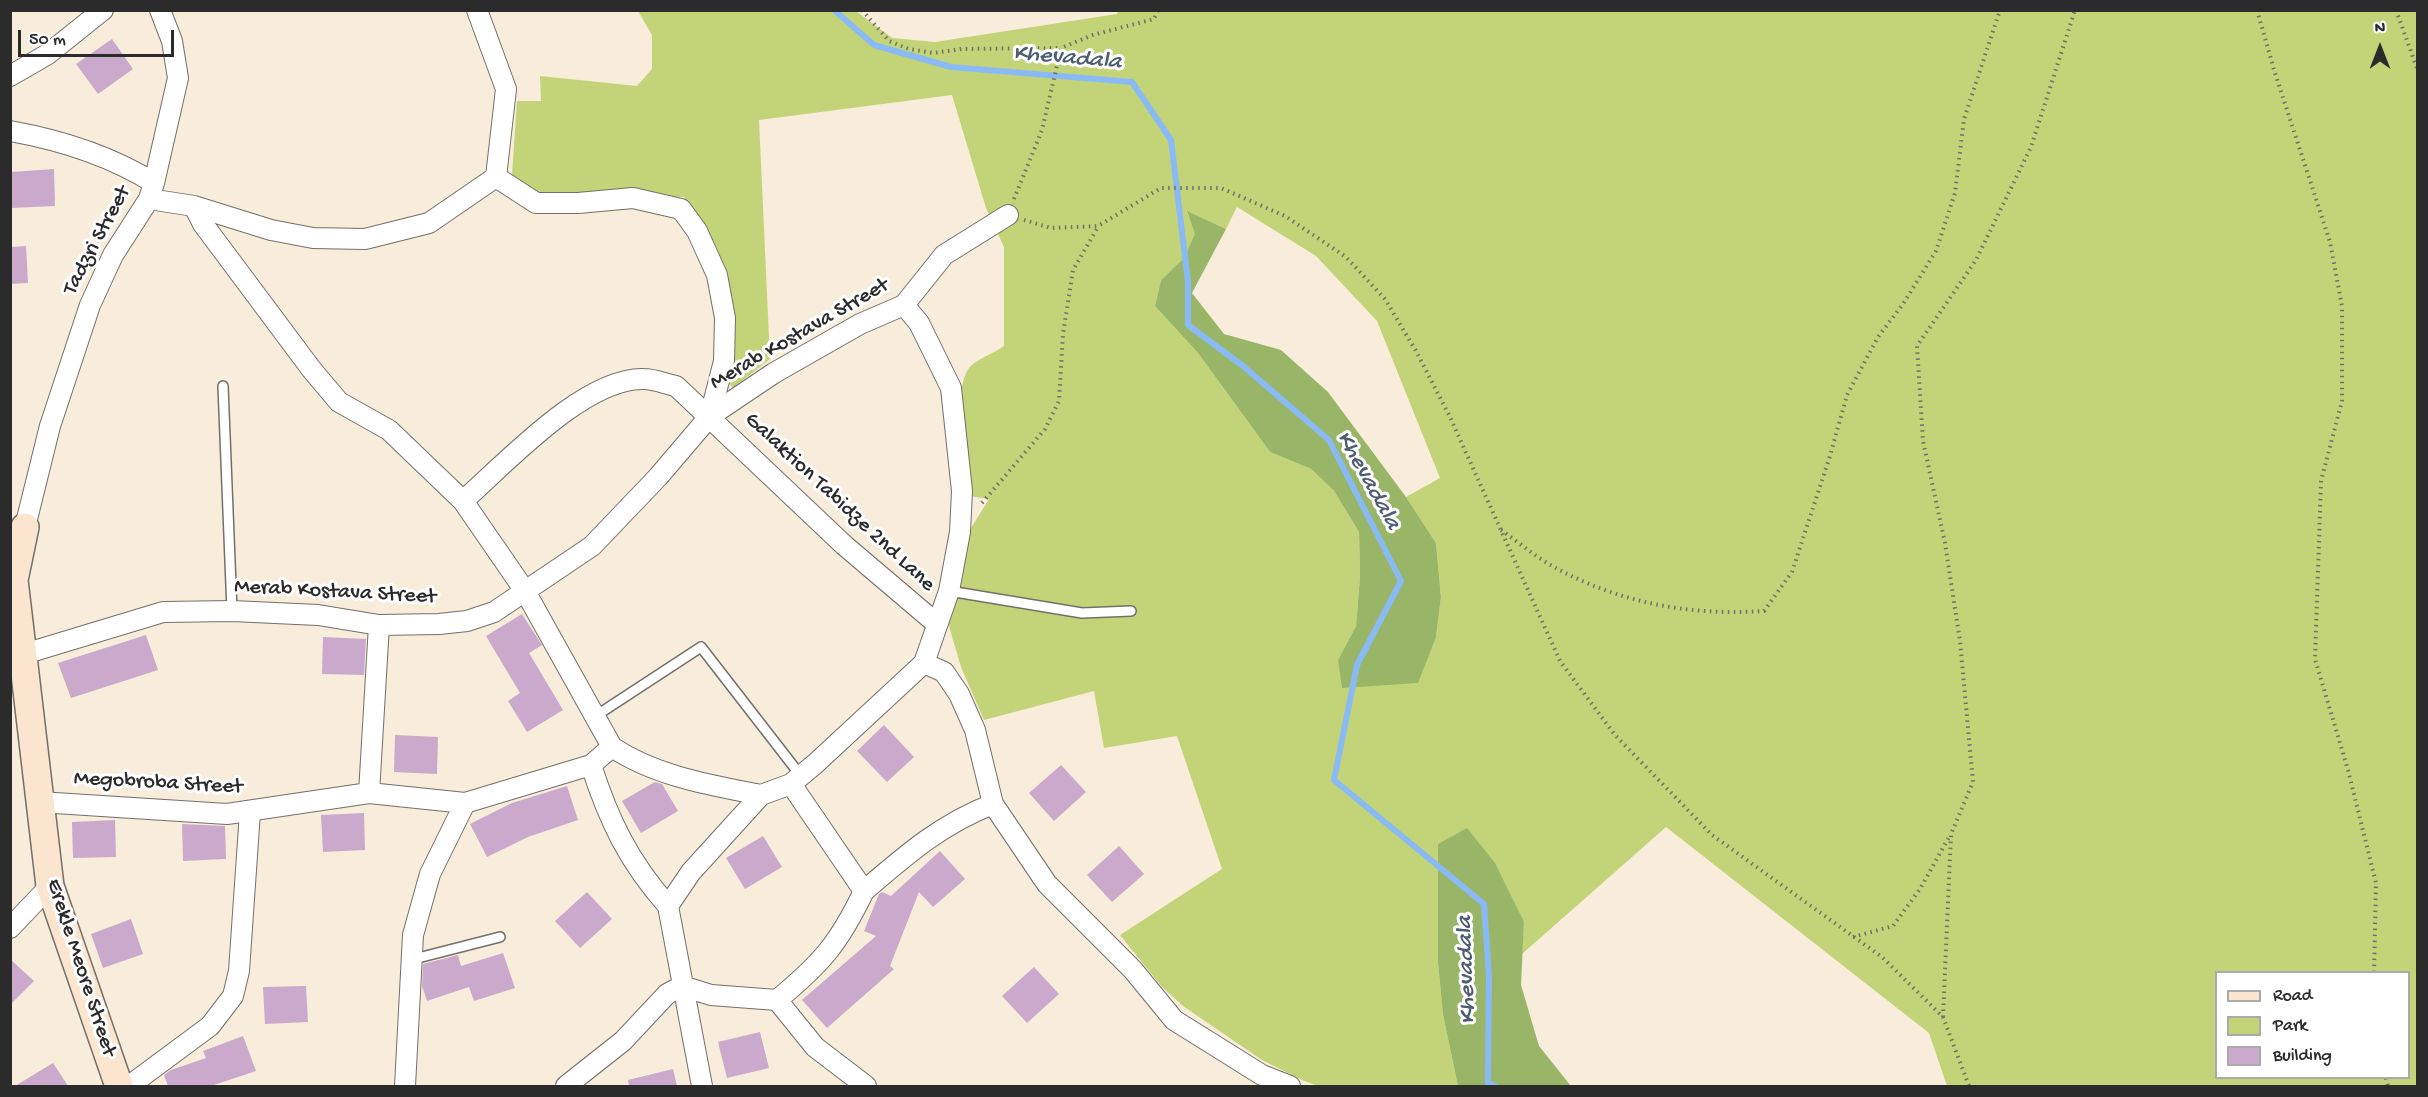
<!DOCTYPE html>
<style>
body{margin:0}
#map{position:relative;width:2428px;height:1097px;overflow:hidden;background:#f8ecdb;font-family:"Gochi Hand",sans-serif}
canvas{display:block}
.frame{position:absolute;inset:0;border:12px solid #2b2b2b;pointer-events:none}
.legend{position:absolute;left:2215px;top:971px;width:195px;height:108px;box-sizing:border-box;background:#fff;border:2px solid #aaa;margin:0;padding:8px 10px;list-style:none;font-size:18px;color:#2b2b2b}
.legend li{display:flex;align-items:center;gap:12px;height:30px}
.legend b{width:30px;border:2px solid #aaa}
.north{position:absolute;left:2350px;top:18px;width:60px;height:60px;-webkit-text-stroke:4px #fff;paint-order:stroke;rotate:0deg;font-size:16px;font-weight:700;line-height:24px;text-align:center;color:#2b2b2b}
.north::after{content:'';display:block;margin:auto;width:21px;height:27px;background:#2b2b2b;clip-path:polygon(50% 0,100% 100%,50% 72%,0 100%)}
.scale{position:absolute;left:18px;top:30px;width:156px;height:27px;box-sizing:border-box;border:3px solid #2b2b2b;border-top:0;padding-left:8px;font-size:18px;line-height:21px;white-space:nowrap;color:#2b2b2b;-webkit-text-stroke:4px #fff;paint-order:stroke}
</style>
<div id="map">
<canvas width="2428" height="1097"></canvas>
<div class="frame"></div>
<ul class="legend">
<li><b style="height:8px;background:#fce5cf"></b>Road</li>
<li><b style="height:16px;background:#c2d477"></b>Park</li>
<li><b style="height:16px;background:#cba9cc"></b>Building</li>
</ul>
<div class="north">N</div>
<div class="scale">50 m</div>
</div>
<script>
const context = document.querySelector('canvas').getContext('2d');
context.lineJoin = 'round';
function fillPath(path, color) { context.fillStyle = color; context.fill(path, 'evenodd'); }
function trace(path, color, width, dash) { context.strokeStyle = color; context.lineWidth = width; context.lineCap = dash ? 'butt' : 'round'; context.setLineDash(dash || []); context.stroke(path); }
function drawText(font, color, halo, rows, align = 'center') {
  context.font = font + ' "Gochi Hand",sans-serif'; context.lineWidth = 6; context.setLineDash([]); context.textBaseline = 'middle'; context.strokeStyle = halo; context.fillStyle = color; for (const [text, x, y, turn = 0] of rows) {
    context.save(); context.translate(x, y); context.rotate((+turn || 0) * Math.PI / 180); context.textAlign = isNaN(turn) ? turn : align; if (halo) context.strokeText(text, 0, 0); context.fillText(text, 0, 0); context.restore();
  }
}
const green = new Path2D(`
 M1118,10L2417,11V1086H1947L1929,1033L1666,827L1522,954L1524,922L1438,843V963L1443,1015L1458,1086H1318L1302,1080L1262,1060L1183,1006L1162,987L1120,935L1222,869L1177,736L1104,748L1094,691L984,720L961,667L948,623L966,536L989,499L969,496C966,466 951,393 969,368C976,359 995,353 1004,346V247L986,208L952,95L759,120L770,359L733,388L727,381L730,301L717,248L684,197L542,194L512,175L517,101H541L540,76L637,86L652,69V35L638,11H856L892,38L935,42L1117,14ZM1237,207L1316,256L1377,321L1440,478L1406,497L1436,543L1441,597L1436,637L1338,660L1356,626L1360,576L1359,532L1334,491L1311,469L1270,452L1198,353L1155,306L1161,280L1184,258L1196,234L1187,212L1226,229ZM2216,972H2408V1078H2216Z`);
const forest = new Path2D(`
 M1187,211L1226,229L1192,293L1224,334L1281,350L1328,392L1406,497L1436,543L1441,597L1436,637L1418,683L1342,688L1338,660L1356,626L1360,576L1359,532L1334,491L1311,469L1270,452L1198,353L1155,306L1161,280L1184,258L1195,234Z
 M1467,828L1495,863L1524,922L1521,985L1539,1046L1571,1086H1458L1443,1015L1438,963V844Z`);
const stream = new Path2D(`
 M834,10L874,45L951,67L1132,82L1171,140L1188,282V325L1243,366L1329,440L1401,581L1357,665L1334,780L1484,904L1489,977L1488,1083L1495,1086`);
const building = new Path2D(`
 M112,39L133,69L98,94L76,64Z
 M54,169L55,206L12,208L11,172Z
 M26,246L28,283L10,284V247Z
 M522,614L542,645L529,653L563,710L527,732L508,701L520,693L486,636Z
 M146,635L158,670L71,698L58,663Z
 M323,637L366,639L364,675L322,674Z
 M884,725L914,757L887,782L857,751Z
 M395,735L438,737L437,774L394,772Z
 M1061,765L1086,792L1054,821L1029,793Z
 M655,782L662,784L678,811L641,833L622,801Z
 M567,786L578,820L528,837L487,857L470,824L512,803Z
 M364,813L365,850L323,852L321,815Z
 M115,820L116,857L73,858L72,822Z
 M182,824L225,826L226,859L183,861Z
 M763,836L782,867L745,889L726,858Z
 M1119,846L1144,874L1112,902L1087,875Z
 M940,851L965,879L933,907L919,892L890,966L894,969L827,1028L802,1000L876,936L864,931L879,894L882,892L891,896Z
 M587,892L612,919L580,948L555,921Z
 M131,919L143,954L103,968L91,934Z
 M503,953L515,988L474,1001L469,987L427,1001L422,986L423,964L458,955L461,966Z
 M10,959L34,981L10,1005Z
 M1034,967L1059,994L1027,1023L1002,996Z
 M306,986L308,1022L265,1024L263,987Z
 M760,1032L769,1068L727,1078L718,1042Z
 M243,1036L256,1071L211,1086H168L164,1075L171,1070L206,1058L203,1051Z
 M53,1063L68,1086H15Z
 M673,1069L677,1086H629L628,1080Z`);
const path = new Path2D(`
 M862,10L889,41L909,49L933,53L962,49L1061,48
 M2257,10L2275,73L2330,242L2342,306V401L2321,481L2315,659L2348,770L2376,883L2374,972
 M2396,10L2418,71
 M1014,199L1042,130L1061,48L1093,35L1154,19L1158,10
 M1024,220L1051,228L1098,226L1161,188H1221L1285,216L1346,257L1385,299L1416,351L1449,415L1560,661L1615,735L1712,835L1882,957L1943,1017L1969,1086
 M982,503L1045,429L1059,401L1063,334L1073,270L1098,227
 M1501,530C1518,542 1536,557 1554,567C1620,603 1690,616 1764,611L1792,572L1830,456L1847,395L1878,337L1903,304L1936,251L1955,193L1964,119L2000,10
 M1853,937L1893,926L1920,889L1949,837
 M1943,1017L1951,834L1973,782L1960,641L1945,543L1923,441L1917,346L1976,260L2031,147L2075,10
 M2386,1078L2388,1086`);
const lane = new Path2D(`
 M223,386L232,611
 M949,591L1082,613L1131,611
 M594,717L701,647L801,776
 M410,960L500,937`);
const street = new Path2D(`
 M477,10L506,89L496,177
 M10,76L48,54L103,10
 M10,131C60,140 111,156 154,183
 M496,177L536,203H578L633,198L681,209L697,231L717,275L725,318L724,361L710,416
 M149,199L194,206L271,230L313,238L365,239L429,223L496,177
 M194,206L203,224L312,370L339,402L389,430L463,501L525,591L612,747C655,776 710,785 761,795
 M463,501C506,463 585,377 644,379C654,379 666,384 676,386L844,545L937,624
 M15,533L25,527L50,426L90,305L113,255L149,199L154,183L178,78L172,41L160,10
 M13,662L24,654L163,612L232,611L318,615L379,625L439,624L467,621L494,612L592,546L658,477L710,416L774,373L860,324L904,305L944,255L1008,215
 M924,663L944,672L959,694L975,730L993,804L1047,884L1133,970L1174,1020L1262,1075L1290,1086
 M591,765C609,821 629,862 668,906
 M369,793L379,625
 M39,802L227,814L369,793L465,803L591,765L612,747
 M864,891C906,855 941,824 993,804
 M10,928L50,886
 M682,986L711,995L777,1000L815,1047L866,1086
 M777,1000C822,963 839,943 864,891L791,784
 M129,1086L210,1026L233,996L239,971L250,812
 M405,1086L413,935L430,874L465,803
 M566,1086L623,1041L667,994L682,986
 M702,1086L668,906L691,872L761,795L791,784L815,764L924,663L949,591L960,532L962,491L951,388L919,323L904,305`);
const secondary = new Path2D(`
 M25,527L14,580L50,886L119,1086`);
const streetNames = [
 ["Tadzri Street",98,241,-62],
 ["Merab Kostava Street",800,335,-30],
 ["Galaktion Tabidze 2nd Lane",839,503,43],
 ["Merab Kostava Street",335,593,3],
 ["Megobroba Street",158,784,3],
 ["Erekle Meore Street",80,968,72]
];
const waterNames = [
 ["Khevadala",1067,59,5],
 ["Khevadala",1367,481,61],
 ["Khevadala",1468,970,-92]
];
fillPath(green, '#c2d477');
fillPath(forest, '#99b668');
trace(stream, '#89baf5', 6);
fillPath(building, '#cba9cc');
trace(lane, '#736f69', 12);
trace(street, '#736f69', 22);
trace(secondary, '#736f69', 30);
trace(path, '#736f69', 4, [1.5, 4.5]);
trace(lane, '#fff', 9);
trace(street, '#fff', 20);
trace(secondary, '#fce5cf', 27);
drawText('22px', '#2b2b2b', '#fff', streetNames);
drawText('italic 24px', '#4c5d72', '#fff', waterNames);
</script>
